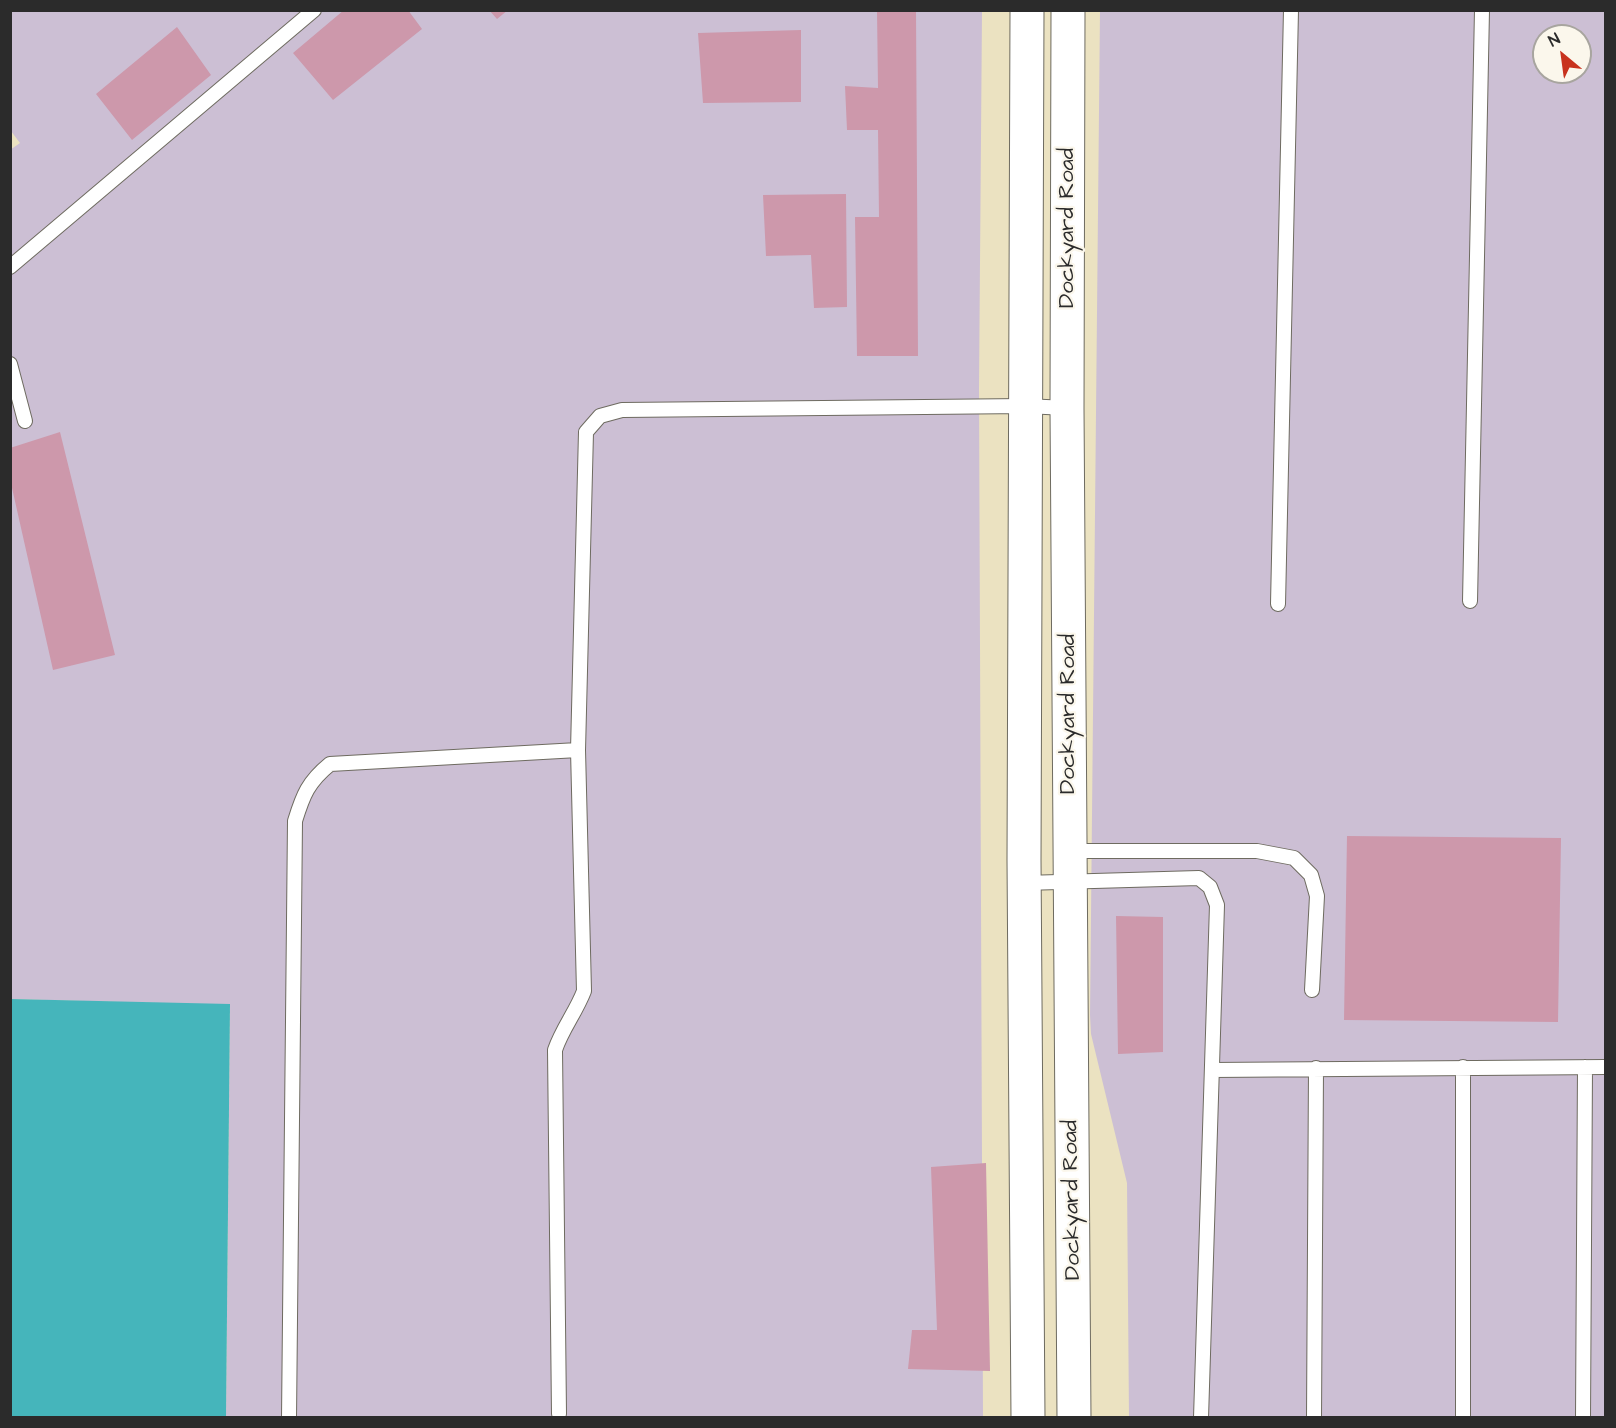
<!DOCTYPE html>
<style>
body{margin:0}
#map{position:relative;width:1616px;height:1428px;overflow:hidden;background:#ebe2c1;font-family:"Architects Daughter",sans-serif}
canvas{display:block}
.frame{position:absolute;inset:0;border:12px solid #2b2b2b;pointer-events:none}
.north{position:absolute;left:1532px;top:24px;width:60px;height:60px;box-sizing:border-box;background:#fbf7ec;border:2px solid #a8a59f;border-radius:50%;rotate:331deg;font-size:16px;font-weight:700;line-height:24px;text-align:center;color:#2b2b2b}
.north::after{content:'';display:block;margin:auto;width:21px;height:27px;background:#c8321e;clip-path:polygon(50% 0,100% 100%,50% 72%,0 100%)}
</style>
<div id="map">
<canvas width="1616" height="1428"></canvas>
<div class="frame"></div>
<div class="north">N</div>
</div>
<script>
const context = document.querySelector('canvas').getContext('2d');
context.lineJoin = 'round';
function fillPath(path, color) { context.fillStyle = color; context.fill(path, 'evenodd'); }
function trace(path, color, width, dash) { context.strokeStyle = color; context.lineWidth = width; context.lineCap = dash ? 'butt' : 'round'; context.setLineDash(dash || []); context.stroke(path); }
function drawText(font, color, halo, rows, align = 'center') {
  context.font = font + ' "Architects Daughter",sans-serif'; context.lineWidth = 4.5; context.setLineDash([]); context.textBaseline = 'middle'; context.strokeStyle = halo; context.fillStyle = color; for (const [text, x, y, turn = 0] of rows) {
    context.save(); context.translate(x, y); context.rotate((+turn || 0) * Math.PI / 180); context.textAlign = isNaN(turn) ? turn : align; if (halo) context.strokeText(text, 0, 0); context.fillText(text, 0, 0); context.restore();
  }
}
const industrial = new Path2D(`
 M11,11H982L979,388L983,1417H226L230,1005L11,999L10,150L20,143L11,131Z
 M1100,11H1605V1417H1129L1127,1183L1091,1034L1090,1015ZM1544,36H1580V72H1544Z`);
const water = new Path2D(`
 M11,999L230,1004L226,1417H11Z`);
const building = new Path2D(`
 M344,10H408L422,29L333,100L293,53Z
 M489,10H508L497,19Z
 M877,10H916L918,356H857L855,217H879L878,130H847L845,86L878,88Z
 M177,27L211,75L132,140L96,94Z
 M801,30V102L703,103L698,33Z
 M846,194L847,307L814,308L811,255L766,256L763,195Z
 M60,432L115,655L53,670L10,479V448Z
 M1347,836L1561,838L1558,1022L1344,1020Z
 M1116,916L1163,917V1052L1118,1054Z
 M986,1163L990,1371L908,1369L912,1330H937L931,1167Z`);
const service = new Path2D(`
 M10,267L314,10
 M10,364L25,421
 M1470,601L1482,10
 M1278,604L1291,10
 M1070,851H1257L1294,858L1311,875L1317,896L1312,990
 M1024,883L1199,878L1210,887L1217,905L1201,1418
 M1212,1070L1606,1067
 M559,1414L555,1050C562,1029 576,1012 584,991L578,750L586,432L600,416L622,410L1025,406L1067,408
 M289,1418L295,821C303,795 308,782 330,764L578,750
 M1314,1418L1316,1068
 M1463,1418V1067
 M1583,1418L1585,1067`);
const tertiary = new Path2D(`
 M1027,10L1024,859L1028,1418
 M1068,10L1067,408L1074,1418`);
const streetNames = [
 ["Dockyard Road",1068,228,-90],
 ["Dockyard Road",1069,714,-90],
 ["Dockyard Road",1073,1200,-91]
];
fillPath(industrial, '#ccbfd4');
fillPath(water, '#45b5bb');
fillPath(building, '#cd98ab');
trace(service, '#6e6b60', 16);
trace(tertiary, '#6e6b60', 35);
trace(service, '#fff', 14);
trace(tertiary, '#fff', 33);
drawText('22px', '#2b2b2b', '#fbf7ec', streetNames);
</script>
